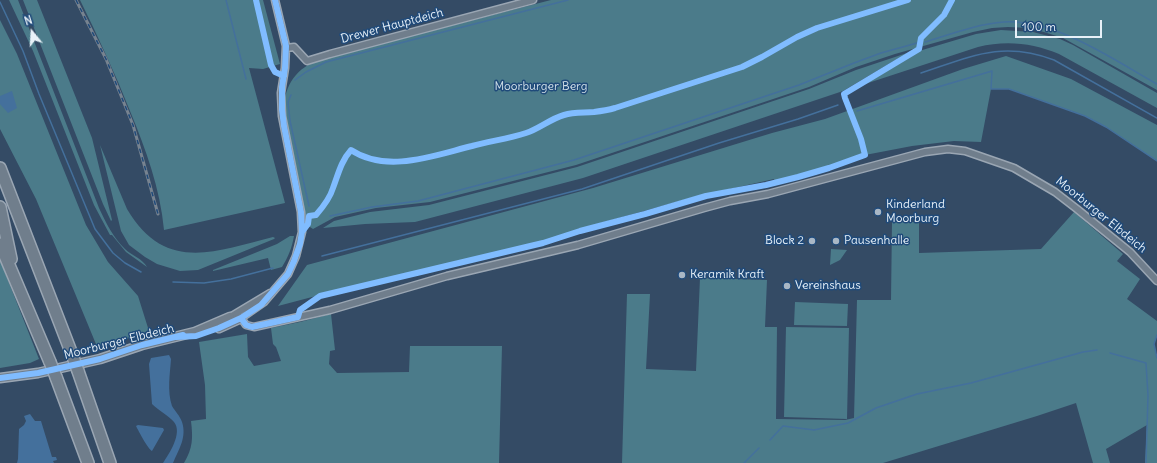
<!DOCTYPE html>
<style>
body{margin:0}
#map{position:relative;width:1157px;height:463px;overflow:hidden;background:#344b65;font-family:Delius,sans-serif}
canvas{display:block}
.north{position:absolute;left:12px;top:12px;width:40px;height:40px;-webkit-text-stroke:3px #1f4a7a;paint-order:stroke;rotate:342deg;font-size:11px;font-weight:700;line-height:16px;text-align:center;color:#e8f1f8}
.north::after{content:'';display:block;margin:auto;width:14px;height:18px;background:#e8f1f8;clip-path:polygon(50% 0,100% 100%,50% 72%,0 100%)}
.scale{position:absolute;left:1015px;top:20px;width:87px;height:18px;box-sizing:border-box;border:2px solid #e8f1f8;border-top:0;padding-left:5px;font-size:12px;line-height:14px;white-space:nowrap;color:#e8f1f8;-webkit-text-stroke:3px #1f4a7a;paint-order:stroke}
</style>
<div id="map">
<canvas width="1157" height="463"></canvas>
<div class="north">N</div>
<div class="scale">100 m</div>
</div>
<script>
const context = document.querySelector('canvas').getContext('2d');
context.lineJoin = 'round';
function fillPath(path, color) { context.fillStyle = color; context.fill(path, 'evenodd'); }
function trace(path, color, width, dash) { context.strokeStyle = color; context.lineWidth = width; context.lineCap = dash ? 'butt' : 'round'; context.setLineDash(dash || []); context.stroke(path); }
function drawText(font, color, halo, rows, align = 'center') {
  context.font = font + ' Delius,sans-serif'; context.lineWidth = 3; context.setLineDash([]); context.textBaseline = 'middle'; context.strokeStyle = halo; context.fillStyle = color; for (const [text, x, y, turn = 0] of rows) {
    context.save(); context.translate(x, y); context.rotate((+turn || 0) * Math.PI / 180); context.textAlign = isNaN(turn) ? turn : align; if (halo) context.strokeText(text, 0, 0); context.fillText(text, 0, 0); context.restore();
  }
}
const green = new Path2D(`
 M9,0H18L99,208C106,223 113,237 125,249C131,255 143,259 147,267L126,252L112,235H110L94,205L33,51Z
 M23,0H37L92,138L112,220L111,221L103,204Z
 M80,0H263L280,64L263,69L249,68L285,203L164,230C160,188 146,150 130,111C115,73 98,37 80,0Z
 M551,0H1157V90L1063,38L1031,28L1008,27L992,28L973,32L895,54L856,67L809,87L576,165L430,202L376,208L335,217L313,229L307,225L283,111C285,84 296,68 321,59Z
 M0,20L17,54L86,225L108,262L138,296L149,331L98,349L36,199L0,129Z
 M1001,30L1033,32L1060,39L1073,45L1157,93V108L1059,54C1033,43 1006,40 978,47L862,85L863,83L919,51L976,34Z
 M907,53L843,91L583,178L415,222L365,224L323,228L334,221L370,212L429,205L577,167L809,89L856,70Z
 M1006,56L1071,79L1157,125V161L1106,127L1085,116L1009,89H991L981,142L954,141L912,146L865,155L806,175L775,182L774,179L694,197L597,224L527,246L369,282L278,306L307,265L593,188L772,133L825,119L963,69Z
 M100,145L127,209C165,273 214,252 273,237L275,238L274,239L198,270L180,271L157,264L145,257L129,245L121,231Z
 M1074,212L1123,254L1117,261L1140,279L1127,299L1157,321V335L1154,344L1157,358V463H1145L1147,425L1106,449L1110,463H1093L1076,403L1037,416L883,463H622L627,294H650L646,369L696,371L700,278L767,280L765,327H777L776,419L845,420L854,418L857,300H891L892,222H919V253L1041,249Z
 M290,236H294C292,248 288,257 282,267L271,270L268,258L213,271V270L277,244Z
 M831,249L847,250L840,260L830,265Z
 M0,260L39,359L30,363L0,368Z
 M795,302L848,304L847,326L794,325Z
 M331,314L335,350L330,351L329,364L337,373L409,372L410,346H502L499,463H184C193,448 193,438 191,421L206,419L205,385L199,342L247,334L248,357L254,366L281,361L276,347L273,344L271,328L300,322Z
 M786,327L849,328L847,419L784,417Z`);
const water = new Path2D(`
 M12,91L17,108L8,113L0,104V96Z
 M169,355L171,359C170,374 167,391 172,406C175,411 180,416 182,422C187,437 179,449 173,463H163C169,454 183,433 174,422C169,416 158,410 152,404L149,364L151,358Z
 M30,414L35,421H41L52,457H56L57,460L53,461L54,463H17L18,459L19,429L24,425L26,421L24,416Z
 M138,425L163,428L164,430L152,451C148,449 139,432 136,426Z`);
const stream = new Path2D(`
 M226,0L246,79
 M0,2L23,51L39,94L95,229L113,253L125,263L141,272
 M925,42C951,34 977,24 1004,22C1056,19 1114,60 1157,84
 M921,73C970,57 1002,40 1054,60L1157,118
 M295,80L306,72L326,62L568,0
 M291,95L288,102L290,121L309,206
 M857,111L992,71L991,89H1009L1085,116L1106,127L1157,161
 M330,216L372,207L418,201L574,160L799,85L854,63L881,53L917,43
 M322,256L582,189L719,143L798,119L838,105
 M173,282L204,283L231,279L273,268
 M1157,335L1154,344L1157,358
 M1110,353L1146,363L1148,395L1146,463
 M770,440L783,426L814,430L848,423L876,408L917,394L971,383L1083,352L1097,350
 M744,463L759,448`);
const minor = new Path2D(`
 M286,48L294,47L307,61L330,54L533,0
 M230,317L270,293
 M241,318L246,325L254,327L330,310L447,276L578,245L704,208L730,201L768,194L925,152L948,149L965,151L1014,168L1055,192L1077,209L1130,252L1157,281
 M241,318L264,302L288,274L296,256L302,232L301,212L282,116L281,93L285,68L286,46L275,0`);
const tertiary = new Path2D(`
 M219,328L241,318
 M0,378L38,373L100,359L142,345L195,332L230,317`);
const motorway = new Path2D(`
 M0,168L73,357
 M0,207L11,259
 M0,244L50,362
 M78,371L110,463
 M56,377L88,463`);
const rail = new Path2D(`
 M76,0L106,59L133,125L158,214`);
const motorwayBridge = new Path2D(`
 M73,357L78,371
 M50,362L56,377`);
const cycleway = new Path2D(`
 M256,0L271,65L275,72L284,76
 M302,232L308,224L309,216L316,215C323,207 330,198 333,188C338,175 341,161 351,150C387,174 435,155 472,146C490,141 508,139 526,133C539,129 550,119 564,115C574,112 584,113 594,112C602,111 608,110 615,108L742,67L762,57L797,37L817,28L908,0
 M241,318L246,325L252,327L298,317L300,310L320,296L543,243L580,231L645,214L706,196L766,185L798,177L829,168L865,155L861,139L845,98L844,94L919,49L921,38L944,15L952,0
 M176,337L196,336L219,328L241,318L261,305L288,274L294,261L300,244L302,232L301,212L284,126L282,110V87L285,68L286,46L275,0
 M0,378L38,373L100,359L142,345L183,335`);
const markers = [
 [878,212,4,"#a9b7c5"],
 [812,241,4,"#a9b7c5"],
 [836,241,4,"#a9b7c5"],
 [682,275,4,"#a9b7c5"],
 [787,286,4,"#a9b7c5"]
];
const streetNames = [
 ["Drewer Hauptdeich",392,26,-15],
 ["Moorburger Elbdeich",1101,215,39],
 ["Moorburger Elbdeich",119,342,-14]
];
const parkNames = [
 ["Moorburger Berg",541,87]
];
const poiNames = [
 ["Kinderland",886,205],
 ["Moorburg",886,219],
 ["Block 2",804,241,"right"],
 ["Pausenhalle",844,241],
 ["Keramik Kraft",690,275],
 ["Vereinshaus",795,286]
];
fillPath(green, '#4b7b8a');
fillPath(water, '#44709c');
trace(stream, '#44709c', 1.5);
trace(minor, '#9aa6b3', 9);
trace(tertiary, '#9aa6b3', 11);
trace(motorway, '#9aa6b3', 14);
trace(minor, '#707e8c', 6);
trace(tertiary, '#707e8c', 8);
trace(motorway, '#707e8c', 11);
trace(rail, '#778390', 3);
trace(rail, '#1f4a7a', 1.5, [4.5]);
trace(motorwayBridge, '#9aa6b3', 14, []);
trace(motorwayBridge, '#707e8c', 11);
trace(cycleway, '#80bcff', 6);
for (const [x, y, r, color] of markers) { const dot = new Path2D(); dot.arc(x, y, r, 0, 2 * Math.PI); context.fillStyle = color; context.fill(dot); trace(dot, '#1f4a7a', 1.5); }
drawText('12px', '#e8f1f8', '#1f4a7a', streetNames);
drawText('12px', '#d1e0e8', '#1f4a7a', parkNames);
drawText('12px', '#e8f1f8', '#1f4a7a', poiNames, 'left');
</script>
